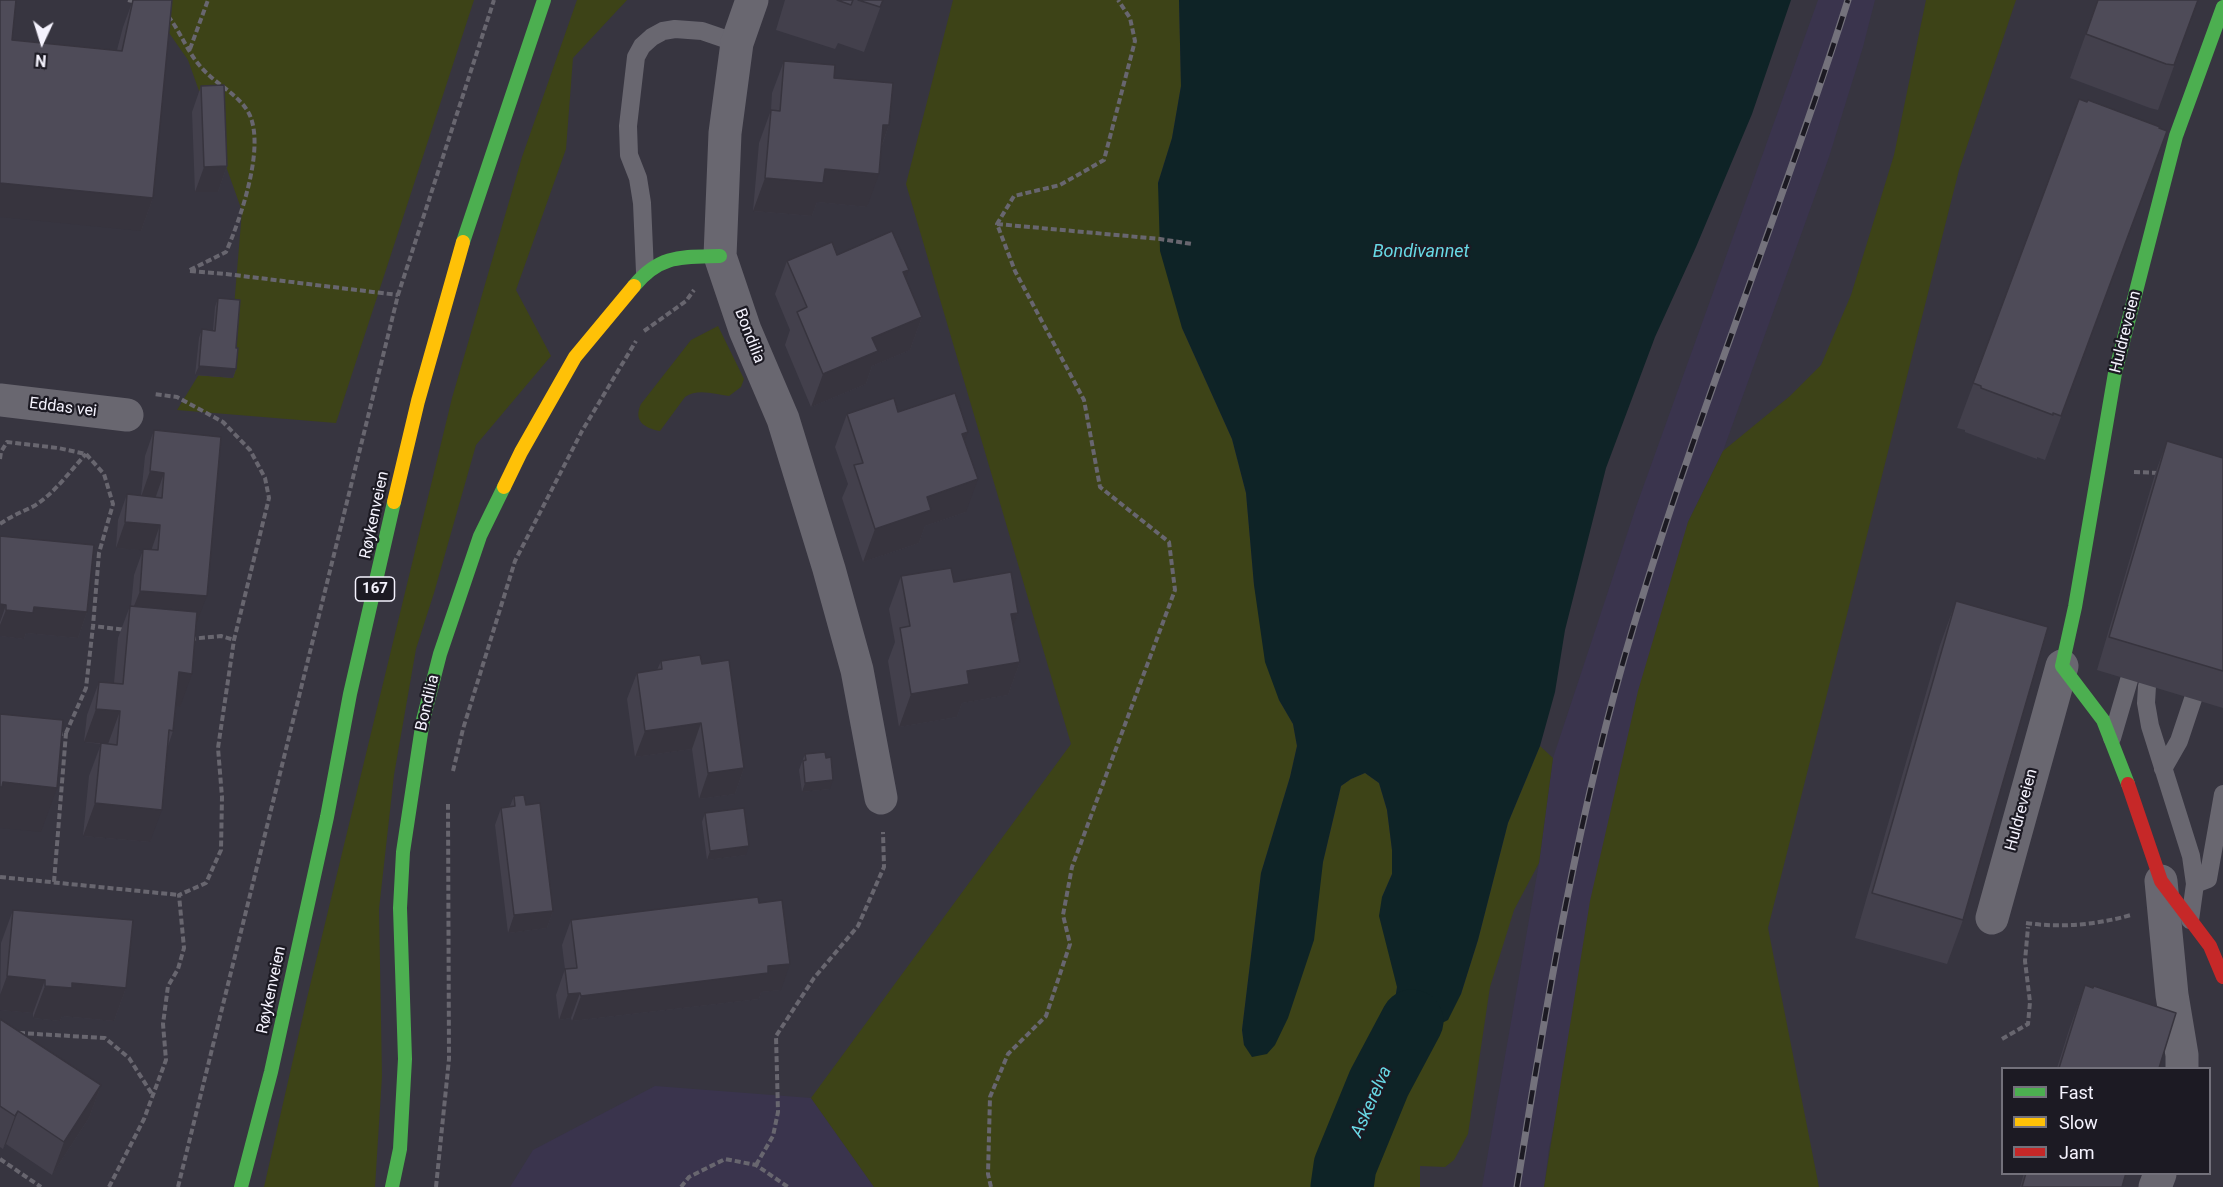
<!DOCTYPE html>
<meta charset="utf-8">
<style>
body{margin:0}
#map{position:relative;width:2223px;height:1187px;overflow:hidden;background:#373540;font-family:Roboto,sans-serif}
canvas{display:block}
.legend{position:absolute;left:2001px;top:1067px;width:210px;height:108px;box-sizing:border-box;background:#1c1a23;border:2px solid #73717b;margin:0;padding:8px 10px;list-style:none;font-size:18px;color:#f5f3fe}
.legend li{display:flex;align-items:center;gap:12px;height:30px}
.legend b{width:30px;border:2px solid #73717b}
.north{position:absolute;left:12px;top:12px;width:60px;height:60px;-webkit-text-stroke:4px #1c1a23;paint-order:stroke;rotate:184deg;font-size:16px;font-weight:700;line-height:24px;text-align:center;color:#f5f3fe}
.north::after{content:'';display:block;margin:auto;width:21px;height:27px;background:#f5f3fe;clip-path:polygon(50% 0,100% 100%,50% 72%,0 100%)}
</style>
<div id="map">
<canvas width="2223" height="1187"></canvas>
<ul class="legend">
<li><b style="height:8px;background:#4caf50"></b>Fast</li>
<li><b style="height:8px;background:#ffc107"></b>Slow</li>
<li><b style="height:8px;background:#c62828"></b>Jam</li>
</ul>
<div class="north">N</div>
</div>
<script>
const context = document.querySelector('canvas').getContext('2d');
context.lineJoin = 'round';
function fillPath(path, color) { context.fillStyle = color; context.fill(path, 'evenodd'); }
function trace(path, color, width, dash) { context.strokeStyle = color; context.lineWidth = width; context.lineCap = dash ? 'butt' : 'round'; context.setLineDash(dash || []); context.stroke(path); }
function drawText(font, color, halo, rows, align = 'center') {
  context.font = font + ' Roboto,sans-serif'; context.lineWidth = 4.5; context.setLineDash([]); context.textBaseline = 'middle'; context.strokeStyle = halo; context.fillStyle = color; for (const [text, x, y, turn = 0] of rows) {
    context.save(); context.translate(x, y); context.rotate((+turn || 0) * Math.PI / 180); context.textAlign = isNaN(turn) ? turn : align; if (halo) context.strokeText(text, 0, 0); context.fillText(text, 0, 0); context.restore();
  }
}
const built = new Path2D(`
 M1818,0H1875L1863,47L1829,157L1723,451L1688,522L1549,1148L1544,1187H1482L1539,863L1553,758L1636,507Z
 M655,1086L811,1098L874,1187H510L533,1150Z`);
const green = new Path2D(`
 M146,0H474L336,423L177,410L233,319L242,211L188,60Z
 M577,0H627L573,58L566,149L516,290L551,356L476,445L434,593L416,649L394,775L379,909L382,1076L375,1187H264L307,998L452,398L522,157Z
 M953,0H1179L1181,86L1172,138L1158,183L1182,328L1232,439L1246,493L1254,585L1279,700L1293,724L1297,746L1290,777L1261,873L1242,1030L1244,1045L1323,862L1341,786L1351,779L1365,773L1379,783L1387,810L1392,850V874L1382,897L1397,987L1393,1013L1426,1028L1461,994L1478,940L1508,823L1540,746L1553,758L1539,863L1514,910L1490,987L1468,1134L1454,1160L1445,1167L1420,1166V1187H874L811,1098L1071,744L906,184Z
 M1926,0H2016L1959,170L1768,928L1819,1187H1544L1590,901L1638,691L1688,522L1723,451L1790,396L1821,365L1851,295L1894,155Z
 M718,326L744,379L741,387L729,396C715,394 697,388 685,397L660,431C644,428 633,421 641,404L691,340Z`);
const water = new Path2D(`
 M1179,0H1791L1752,114L1696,247L1655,337L1606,468L1565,630L1555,692L1540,746L1508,823L1478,940L1461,994L1448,1020L1438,1025L1426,1028L1393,1013L1397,987L1379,916L1382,897L1392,874V850L1387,810L1379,783L1365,773L1351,779L1341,786L1323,862L1314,940L1288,1018L1275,1045L1267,1054L1252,1057L1244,1045L1242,1030L1261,873L1290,777L1297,746L1293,724L1279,700L1265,662L1254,585L1246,493L1232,439L1182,328L1160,251L1158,183L1172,138L1181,86Z`);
const river = new Path2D(`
 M1342,1187L1345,1166L1379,1083L1412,1021`);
const path = new Path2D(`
 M128,0L137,2
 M168,16C180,31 187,51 200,66C214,83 235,92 247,110C268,142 240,220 226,252L188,271
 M190,49L208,0
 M997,224L1160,239L1192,244
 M190,271L226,274L398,295
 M644,331L686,301L694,290
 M0,459L1,452L7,442L58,448L86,454L104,474L113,504L99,553L93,626
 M2134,472L2159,473
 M0,524C11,516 22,512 34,506C54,494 70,471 86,454
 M190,639L221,636L234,640
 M57,735L66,733L86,688L93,626L126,630
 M453,771L463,729L515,561L582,431L636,341
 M0,877L179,895
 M54,882L66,733
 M2026,923C2062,928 2095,925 2131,915
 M19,1033L105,1038L129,1058L152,1094
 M2002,1039L2028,1024L2030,1002L2025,961L2028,927
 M0,1159L41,1187
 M756,1165L773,1136L778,1112L776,1036L814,978L858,926L884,867L883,832
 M109,1187L144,1119L166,1060L163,1024L168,986L178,969L184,948L179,895L206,883L221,850L222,797L218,748L234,640L269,498L265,478L250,450L223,422L177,397L154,394
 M178,1187L398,295L494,0
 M436,1187L449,1059L448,804
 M681,1187L689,1177L725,1159L756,1165L788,1187
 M991,1187L988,1174L990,1097L1008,1054L1046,1016L1070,944L1063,915L1072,867L1175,590L1169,542L1100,487L1084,400L1015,271L997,224L1014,196L1060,185L1104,160L1135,41L1130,18L1118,0`);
const lane = new Path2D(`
 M645,272L642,203L638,178L629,155L628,126L636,57L642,46L652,37L663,31L675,29L702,31L737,43
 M2147,686L2146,703L2150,726L2191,856L2195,884L2190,920
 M2112,738L2129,680
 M2163,769L2179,741L2193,699
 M2195,884L2208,879L2223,794`);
const street = new Path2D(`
 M752,0L737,43L725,133L720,256L745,330L783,419L829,569L857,670L881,798
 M0,400L127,415
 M2161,881L2172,995L2182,1055V1068
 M1992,918L2062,666
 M2155,1187L2160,1174`);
const fast = new Path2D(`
 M463,242L544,0
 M634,286C660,254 683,257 720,256
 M2128,784L2103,720L2062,666L2075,607L2115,373L2176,136L2223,7
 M241,1187L271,1072L327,817L350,694L394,502
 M392,1187L400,1149L405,1059L400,908L403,852L423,720L440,654L480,536L504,487`);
const slow = new Path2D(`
 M504,487L521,452L575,357L634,286
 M394,502L418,401L463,242`);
const jam = new Path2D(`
 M2128,784L2161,881L2210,946L2223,977`);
const rail = new Path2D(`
 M1517,1187C1547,999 1578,811 1633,628C1696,416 1781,211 1848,0`);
const wall = new Path2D(`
 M133,0H172L153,198L141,231L12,40L117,50L123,27Z
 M785,0H883L864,52L838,43L835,49L776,30Z
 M2098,0H2198L2158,110L2150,108L2070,78Z
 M784,61L834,78L889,125L881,148L867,207L817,202L812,216L753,211L759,143L771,110L772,93Z
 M201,86L227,166L218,192H195L192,112Z
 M2079,99L2167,131L2045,460L2037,457V459L1965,432V430L1957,428Z
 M837,255L905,279L922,317L910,350L872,366L866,384L811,407L785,345L790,330L775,294L787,261Z
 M218,298L236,348V369L233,378L195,375L199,338L202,329L213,330L215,307Z
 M898,412L965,442L966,512L925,526L919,543L863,562L842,498L848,484L835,447L847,414Z
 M154,430L197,622H196L180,707L176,706L173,731L168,746L150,842L83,836L89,776L101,744L84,742L87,715L99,682L114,683L118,638L130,606H131L134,575L143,550L116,548L118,520L127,494L141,496L145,456Z
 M2167,441L2223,458V708L2097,670L2155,474Z
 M0,536L87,612L78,638L26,633L24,639L0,636Z
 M901,576L954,582L1018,613L1013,625L1020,662L1008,695L962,703L957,717L899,727L888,661L895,642L889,609Z
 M1956,601L1963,920L1947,964L1855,938L1940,645Z
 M661,661L702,664L744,768L735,794L699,799L692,749L635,757L627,699L637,673L657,670Z
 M805,754L830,789L802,792L799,770Z
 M514,796L526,805L553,911L547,928L508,933L495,825L501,808L510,806Z
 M705,813L746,855L707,860L702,822Z
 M759,903L781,990L761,992L759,999L572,1021L571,1018L559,1020L556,995L565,969L562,945L571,920Z
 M13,910L126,988L114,1021L62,1016L60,1021L33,1018V1013L0,1010L1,943Z
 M2085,985L2159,1068H2057L2069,1030Z
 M0,1019L101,1085L89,1118L52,1175L6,1144L3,1149L0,1147Z
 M2024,1173H2126L2122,1187H2020Z`);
const shadedWall = new Path2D(`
 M883,125H889L877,158Z
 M227,166L218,192H195L204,167Z
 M825,169L879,174L867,207L817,202L812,216L753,211L765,178Z
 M0,183L153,198L141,231L0,217Z
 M909,270L897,303L903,272Z
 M922,317L910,350L872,366L866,384L811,407L823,374L872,338Z
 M199,366L236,369L233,378L195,375Z
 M968,432L956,465L962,434Z
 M150,471L164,473L155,499L141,497Z
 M978,479L966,512L925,526L919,543L863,562L875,529L927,497Z
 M125,522L160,525L151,551L116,548Z
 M140,591L207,596L197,622L130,616Z
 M0,604L6,605L0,622Z
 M34,607L87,612L78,638L26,633L24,639L0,636V625L6,610Z
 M1018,613L1006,646L1011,614Z
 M1020,662L1008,695L962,703L957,717L899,727L911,694L967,671Z
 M179,672L192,674L180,707L167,705Z
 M96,709L120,711L108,744L84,742Z
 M701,723L692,749L635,757L645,731Z
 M744,768L735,794L699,799L708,773Z
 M833,780L830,789L802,792L805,783Z
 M3,782L57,788L41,832L0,828V787Z
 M95,803L162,810L150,842L83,836Z
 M749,846L746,855L707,860L710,851Z
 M553,911L547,928L508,933L514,915Z
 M790,964L781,990L761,992L759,999L572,1021L581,996L768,966Z
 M7,976L45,980L33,1013L0,1010V995Z
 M72,983L126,988L114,1021L62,1016L60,1021L33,1018L45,986Z
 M580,993L571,1018L559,1020L568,994Z
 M101,1085L89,1118L52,1175L64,1142Z
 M18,1111L6,1144L3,1149L15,1116Z`);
const building = new Path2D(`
 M0,0H16L12,40L122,51L133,0H172L153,198L0,183Z
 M837,0H853L851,5Z
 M858,0H883L880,7Z
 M2098,0H2198L2174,65L2166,64L2086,34Z
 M784,61L835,65L834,78L893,83L889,125H883L879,174L825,169L823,183L765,178L771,110L780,111Z
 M224,85L227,166L204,167L201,86Z
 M2079,99L2087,102L2088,100L2160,127L2159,128L2167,131L2061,416L2053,413V415L1981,388V386L1973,383Z
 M892,231L909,270L903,272L922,317L872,338L878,351L823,374L797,312L807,307L787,261L832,242L837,255Z
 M218,298L240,300L236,348H238L236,369L199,366L202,329L215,331Z
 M955,393L968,432L962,434L978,479L927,497L931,510L875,529L854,465L863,463L847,414L894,398L898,412Z
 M154,430L221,437L207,596L140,591L143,549L158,550L160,525L125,522L127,494L162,498L164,473L150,471Z
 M2167,441L2223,458V671L2109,637Z
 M0,536L94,545L87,612L34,607L33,613L6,610V605L0,604Z
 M951,568L954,582L1011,572L1018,613L1011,614L1020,662L967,671L969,684L911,694L900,628L910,626L901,576Z
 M1956,601L2048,627L1963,920L1872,893Z
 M130,606L197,612L192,674L179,672L173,731L169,730L162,810L95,803L101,743L117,745L120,711L96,709L99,682L123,684Z
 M700,655L702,664L729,660L744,768L708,773L701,723L645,731L637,673L662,669L661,661Z
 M0,714L63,720L57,788L3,782L2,787H0Z
 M825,752L826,758L831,757L833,780L805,783L803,761L806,760L805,754Z
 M524,795L526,805L540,803L553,911L514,915L501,808L515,806L514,796Z
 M744,808L749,846L710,851L705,813Z
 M758,897L759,903L782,900L790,964L768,966V973L581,996L580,993L568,994L565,969L577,968L571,920Z
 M13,910L133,920L126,988L72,983V988L45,986V980L7,976Z
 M2085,985L2093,988L2094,986L2176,1013L2159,1068H2059Z
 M0,1019L101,1085L64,1142L18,1111L15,1116L0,1106Z
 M2026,1173H2126L2122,1187H2022Z`);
const shields = [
 [375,589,39]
];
const shieldNames = [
 ["167",375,589]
];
const streetNames = [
 ["Huldreveien",2126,332,-76],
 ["Bondilia",749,336,69],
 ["Eddas vei",63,408,7],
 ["Røykenveien",375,515,-78],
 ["Bondilia",428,703,-77],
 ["Huldreveien",2022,810,-75],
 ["Røykenveien",272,990,-78]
];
const waterNames = [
 ["Bondivannet",1421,252],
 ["Askerelva",1372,1102,-66]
];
fillPath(built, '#3a344d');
fillPath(green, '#3d4317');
fillPath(water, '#0e2326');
trace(river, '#0e2326', 63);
trace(path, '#68666f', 4, [6, 3]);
trace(lane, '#696770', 18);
trace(street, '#696770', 33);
trace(fast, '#4caf50', 14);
trace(slow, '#ffc107', 14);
trace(jam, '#c62828', 14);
trace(rail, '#74727c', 7);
trace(rail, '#1c1a23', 4.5, [14]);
fillPath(wall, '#43404c');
fillPath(shadedWall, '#37343e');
fillPath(building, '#4e4b58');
trace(building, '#37343e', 1.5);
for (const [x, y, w] of shields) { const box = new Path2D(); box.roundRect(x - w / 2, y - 12, w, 24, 4.5); context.fillStyle = '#1c1a23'; context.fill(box); trace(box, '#f5f3fe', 1.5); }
drawText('bold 15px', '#f5f3fe', null, shieldNames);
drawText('16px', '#f5f3fe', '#1c1a23', streetNames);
drawText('italic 18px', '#68d9e5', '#1c1a23', waterNames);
</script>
